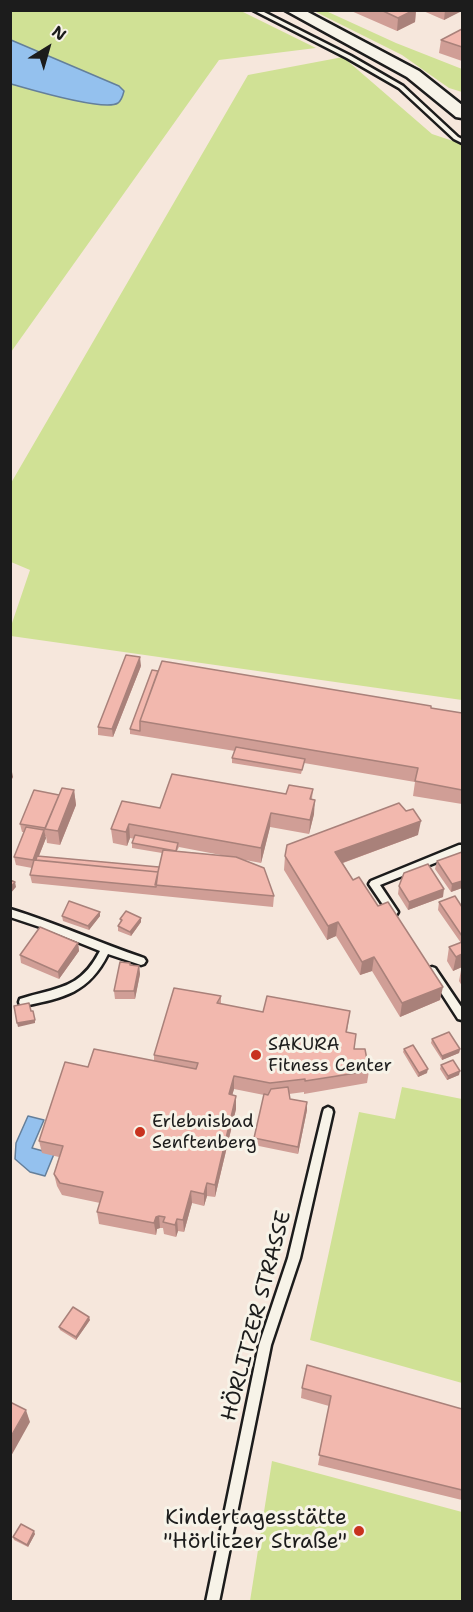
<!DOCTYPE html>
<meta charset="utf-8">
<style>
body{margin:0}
#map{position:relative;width:473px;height:1612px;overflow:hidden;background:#f6e7dc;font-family:"Shantell Sans",sans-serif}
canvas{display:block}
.frame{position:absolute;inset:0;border:12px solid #1c1c1c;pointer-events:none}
.north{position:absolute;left:18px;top:18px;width:60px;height:60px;-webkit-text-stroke:4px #f7f3e8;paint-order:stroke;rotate:37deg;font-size:16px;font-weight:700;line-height:24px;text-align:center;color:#1c1c1c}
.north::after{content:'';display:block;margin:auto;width:21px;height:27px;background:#1c1c1c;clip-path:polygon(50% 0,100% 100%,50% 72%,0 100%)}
</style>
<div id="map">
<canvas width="473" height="1612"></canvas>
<div class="frame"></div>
<div class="north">N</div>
</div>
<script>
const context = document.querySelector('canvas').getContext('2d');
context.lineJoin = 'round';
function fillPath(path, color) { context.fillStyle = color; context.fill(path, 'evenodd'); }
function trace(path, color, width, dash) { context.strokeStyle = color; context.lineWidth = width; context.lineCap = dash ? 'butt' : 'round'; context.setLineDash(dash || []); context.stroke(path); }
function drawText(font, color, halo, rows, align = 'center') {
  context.font = font + ' "Shantell Sans",sans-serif'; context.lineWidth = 6; context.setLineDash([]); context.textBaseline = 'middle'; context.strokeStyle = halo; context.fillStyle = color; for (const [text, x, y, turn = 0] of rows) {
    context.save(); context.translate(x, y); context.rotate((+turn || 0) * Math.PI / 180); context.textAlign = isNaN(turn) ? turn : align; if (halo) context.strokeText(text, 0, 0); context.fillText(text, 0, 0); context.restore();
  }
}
const green = new Path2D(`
 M11,11H241L316,48L219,60L11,352Z
 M314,11H326L396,43L462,69V92L449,88L402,55Z
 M343,57L432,134L462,144V700L11,636V626L30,570L11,562V483L248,75Z
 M402,1087L462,1099V1383L310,1340L359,1112L395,1119Z
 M272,1461L462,1512V1601H250Z`);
const water = new Path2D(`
 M11,40L119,86L124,91C123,95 122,100 118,103C104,112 29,89 11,84Z
 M28,1116L44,1120L32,1148L54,1154L45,1176L30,1172L15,1159L16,1143Z`);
const lane = new Path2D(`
 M253,10H260L351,56L403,86L458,137L462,139V143L454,139L399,88L347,58Z
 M459,845H462V852L380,885L398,912L396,915L393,916L390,915L371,887L369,884L371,881Z
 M10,909C56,923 99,943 144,958L146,961L144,964L141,965L108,954C89,993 63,998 24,1006L20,1005L19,1002L20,999C57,987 80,990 100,951L40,927L10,917Z
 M432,967L435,968L462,1008V1020L458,1019L429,974L427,971L429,968Z
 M328,1107L332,1109L333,1112L300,1258L271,1345L219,1602H206L259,1345L288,1258L323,1112L324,1109Z`);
const secondary = new Path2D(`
 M285,10H304L419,71L462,105V118L456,117L407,77Z`);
const wall = new Path2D(`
 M349,10H416L415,22L397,31Z
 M421,10H462L444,20Z
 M462,29V61L439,53L441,40Z
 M141,666L113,737L98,735V727Z
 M152,670L431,708L462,713V804L413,796L415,782L304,763L301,774L232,763V758L235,751L130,734V729Z
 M313,789L312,799L314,814L309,834L270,827L261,863L240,859L274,896L273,907L32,883L30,875L32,868L16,865L14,857L24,832H22L20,824L59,795L74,790L76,805L60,845L47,843L46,836H45L46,838L39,856L159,867L162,853L132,848V843L134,839L130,838L127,846L113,843L111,829L160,808L286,794ZM179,847L226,856L177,851Z
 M418,835L343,863L353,880L440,1000L400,1017L372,971L360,975L336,936L327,940L284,870L285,856Z
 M462,852V888L451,892L435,869L437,861Z
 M399,886L443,897L408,910L398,894Z
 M439,902L462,907V967L453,971L447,961L449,947L461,943L438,910Z
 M100,912V916L89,930L63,921L62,916Z
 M141,918V922L131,936L118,931V926L121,922L120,919Z
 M78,943L79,951L59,979L21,963L20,955Z
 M130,963V965L139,966L140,974L135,999H115L114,991Z
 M462,969V986L459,981L461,970Z
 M221,996V1004L263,1012L350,1011L347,1032L354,1049L369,1071L367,1083L304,1094V1092L289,1094L290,1099L307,1102V1110L298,1154L254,1145V1138L264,1095L234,1089L232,1095L236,1109L215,1197L207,1196L204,1206L192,1203L184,1232L178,1231L176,1237L164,1234L163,1228H160L157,1229L156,1235L99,1224L97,1212L100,1203L62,1195L57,1186L54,1174L59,1157L42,1153L39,1141L88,1067L154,1061V1055Z
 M432,1039L460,1049L459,1053L442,1060L431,1043Z
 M404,1049L427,1073L418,1077L403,1052Z
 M441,1065L459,1075L447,1080L440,1069Z
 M90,1320L76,1340L60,1330L59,1327Z
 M302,1388L462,1409V1500L318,1465L329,1406L301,1398Z
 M35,1534L28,1547L14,1540L13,1537Z`);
const shadedWall = new Path2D(`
 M414,10H416L415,22L397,31L398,18Z
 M445,10H462V11L444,20Z
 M140,657L141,666L113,737L112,729Z
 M12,772L13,777L10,783V777Z
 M74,790L76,805L60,845L58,831Z
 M315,800L314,814L309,834L310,820Z
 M271,813L270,827L261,863V848Z
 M421,821L418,835L334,866L335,852Z
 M129,824L130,838L127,846L126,832Z
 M44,830L46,838L34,868L33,860Z
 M462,881V888L451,892L452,884Z
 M15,882L16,887L10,894V888Z
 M444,889L443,897L408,910L409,902Z
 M100,912V916L89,930L88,926Z
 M141,918V922L131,936L130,932Z
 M338,922L336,936L327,940L328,926Z
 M78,943L79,951L59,979L58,972Z
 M462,954V967L453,971L456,957Z
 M374,957L372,971L360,975L362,962Z
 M139,966L140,974L135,999L134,991Z
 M443,987L440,1000L400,1017L402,1003Z
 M35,1020V1023L18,1027L17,1023Z
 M460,1049L459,1053L442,1060V1056Z
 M428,1069L427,1073L418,1077L419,1073Z
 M460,1071L459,1075L447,1080L448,1076Z
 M234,1076V1089L229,1107V1094Z
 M236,1096V1109L215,1197V1185Z
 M307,1102V1110L298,1154V1147Z
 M207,1183V1196L204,1206V1194Z
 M191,1191L192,1203L184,1232L183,1220Z
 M159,1216L160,1228L157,1229L156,1235L154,1223L156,1217Z
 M177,1219L178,1231L176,1237L175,1225Z
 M89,1317L90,1320L76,1340V1337Z
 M26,1410L30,1422L10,1458V1438Z
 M34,1531L35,1534L28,1547L27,1545Z`);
const building = new Path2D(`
 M381,10H414L398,18Z
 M462,29V47L441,40Z
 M126,655L140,657L112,729L98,727Z
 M162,661L431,706V708L462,713V790L415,781L418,768L140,721Z
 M152,670L158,671L140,721V731L130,729Z
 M236,747L305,759L302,770L232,758Z
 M172,774L286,794L289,785L313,789L310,799L315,800L310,820L271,813L261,848L129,824L126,832L111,829L122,801L160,808Z
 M62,788L74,790L58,831L45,829Z
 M34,790L59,795L45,828L20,824Z
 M399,803L406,811L413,809L421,821L335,852L353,880L359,877L378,906L388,902L443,987L402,1003L374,957L362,962L338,922L328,926L285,856L287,845Z
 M26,827L44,830L33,860L14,857Z
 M135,835L178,843L176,851L132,843Z
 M163,850L236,857L264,868L274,896L155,885Z
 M462,852V881L452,884L437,861Z
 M37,856L159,867L158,872L36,860Z
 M34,860L158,872L156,887L30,875Z
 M428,864L444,889L409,902L399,886L404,873Z
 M10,880L15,882L10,888Z
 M455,896L462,907V936L439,902Z
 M69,901L100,912L88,926L62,916Z
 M126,911L141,918L130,932L118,926L122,920L120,919Z
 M40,927L78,943L58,972L20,955Z
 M462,942V954L456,957L449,947Z
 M120,962L130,963V965L139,966L134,991H114Z
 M174,988L221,996L217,1003L263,1012L267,996L350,1011L346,1032L356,1034L354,1049H365L369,1071L305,1081V1079L270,1083L234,1076L229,1094L236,1096L215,1185L207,1183L204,1194L191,1191L183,1220L177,1219L175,1225L163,1222L165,1217L159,1216L156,1217L154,1223L97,1212L103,1192L60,1183L54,1174L63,1146L39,1141L65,1062L88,1067L94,1049L196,1069L198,1063L154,1055Z
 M29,1003L31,1011H33L35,1020L17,1023L14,1006Z
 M449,1032L460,1049L442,1056L432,1039Z
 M413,1045L428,1069L419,1073L404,1049Z
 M453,1060L460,1071L448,1076L441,1065Z
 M288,1087L290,1099L307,1102L298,1147L254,1138L264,1094L268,1095L271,1089Z
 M73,1307L89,1317L76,1337L59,1327Z
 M307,1365L462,1409V1490L319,1455L331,1396L302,1388Z
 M10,1402L26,1410L10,1438Z
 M21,1524L34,1531L27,1545L13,1537Z`);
const markers = [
 [256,1055,6,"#c8321e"],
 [140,1132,6,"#c8321e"],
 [359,1531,6,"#c8321e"]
];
const poiNames = [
 ["SAKURA",268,1045],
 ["Fitness Center",268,1066],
 ["Erlebnisbad",152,1122],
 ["Senftenberg",152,1143]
];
const nearStreetnames = [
 ["HÖRLITZER STRASSE",257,1316,-75]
];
const nearPoinames = [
 ["Kindertagesstätte",347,1519],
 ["\"Hörlitzer Straße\"",347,1543]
];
fillPath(green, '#d0e195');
fillPath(water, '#94c1ee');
trace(water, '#647f9a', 1.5);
trace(lane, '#1c1c1c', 5);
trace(secondary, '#1c1c1c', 5);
fillPath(lane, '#f7f3e8');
fillPath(secondary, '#f7f3e8');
fillPath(wall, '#d09e96');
fillPath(shadedWall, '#a9817a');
fillPath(building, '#f2b8ae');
trace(building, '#a9817a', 1.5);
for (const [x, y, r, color] of markers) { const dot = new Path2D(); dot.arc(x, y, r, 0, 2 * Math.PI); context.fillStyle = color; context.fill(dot); trace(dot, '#f7f3e8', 2); }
drawText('18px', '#1c1c1c', '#f7f3e8', poiNames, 'left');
drawText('21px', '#1c1c1c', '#f7f3e8', nearStreetnames);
drawText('21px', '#1c1c1c', '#f7f3e8', nearPoinames, 'right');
</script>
